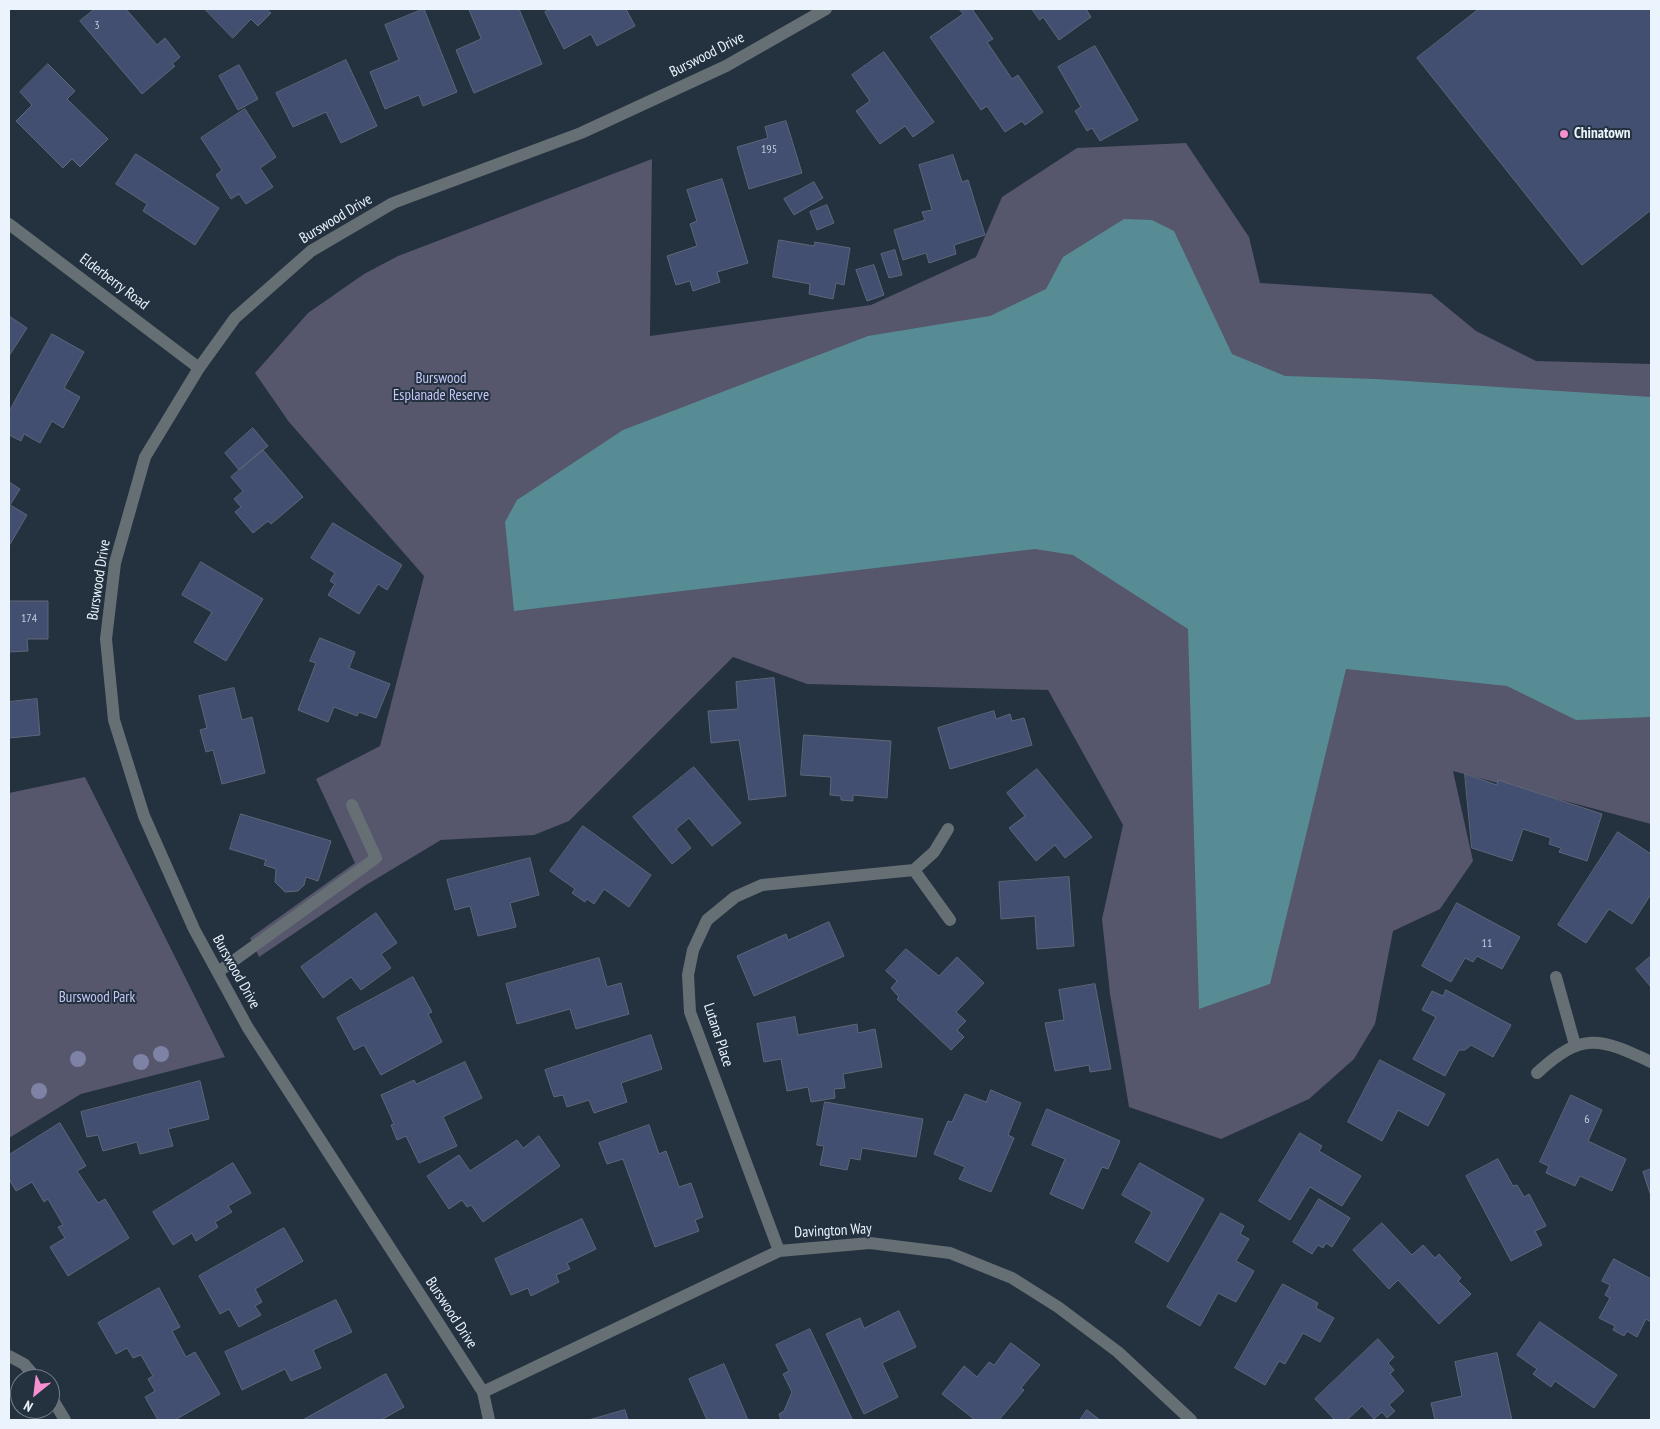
<!DOCTYPE html>
<style>
body{margin:0}
#map{position:relative;width:1660px;height:1429px;overflow:hidden;background:#24313f;font-family:"PT Sans Narrow",sans-serif}
canvas{display:block}
.frame{position:absolute;inset:0;border:10px solid #ebf4fd;pointer-events:none}
.north{position:absolute;left:10px;top:1369px;width:50px;height:50px;box-sizing:border-box;background:#24313f;border:1px solid #747f8b;border-radius:50%;rotate:209deg;font-size:14px;font-weight:700;line-height:20px;text-align:center;color:#ebf4fd}
.north::after{content:'';display:block;margin:auto;width:18px;height:22px;background:#f690d0;clip-path:polygon(50% 0,100% 100%,50% 72%,0 100%)}
</style>
<div id="map">
<canvas width="1660" height="1429"></canvas>
<div class="frame"></div>
<div class="north">N</div>
</div>
<script>
const context = document.querySelector('canvas').getContext('2d');
context.lineJoin = 'round';
function fillPath(path, color) { context.fillStyle = color; context.fill(path, 'evenodd'); }
function trace(path, color, width, dash) { context.strokeStyle = color; context.lineWidth = width; context.lineCap = dash ? 'butt' : 'round'; context.setLineDash(dash || []); context.stroke(path); }
function drawText(font, color, halo, rows, align = 'center') {
  context.font = font + ' "PT Sans Narrow",sans-serif'; context.lineWidth = 4; context.setLineDash([]); context.textBaseline = 'middle'; context.strokeStyle = halo; context.fillStyle = color; for (const [text, x, y, turn = 0] of rows) {
    context.save(); context.translate(x, y); context.rotate((+turn || 0) * Math.PI / 180); context.textAlign = isNaN(turn) ? turn : align; if (halo) context.strokeText(text, 0, 0); context.fillText(text, 0, 0); context.restore();
  }
}
const green = new Path2D(`
 M1186,143L1249,237L1260,283L1431,294L1476,331L1536,361L1651,364V824L1453,771L1473,861L1440,909L1393,931L1375,1024L1354,1059L1309,1099L1221,1139L1129,1107L1110,994L1102,919L1123,825L1048,690L807,684L733,657L569,821L534,835L441,840L366,885L259,957L250,938L355,863L316,779L380,746L424,576L289,422L255,373L308,313L364,274L398,256L652,159L650,336L871,305L976,257L1002,197L1077,148Z
 M85,777L225,1057L81,1094L9,1138V793Z`);
const water = new Path2D(`
 M1124,219L1152,220L1174,231L1232,354L1285,376L1376,379L1651,397V717L1576,720L1507,686L1346,669L1270,984L1199,1009L1188,629L1073,555L1035,549L514,611L505,522L517,500L623,430L868,336L990,316L1046,289L1063,257Z`);
const building = new Path2D(`
 M95,9H126L157,45L165,38L180,57L172,64L175,66L142,94L80,21Z
 M205,9H266L271,13L258,26L251,19L233,38Z
 M424,9L457,92L423,106L419,95L385,109L370,72L399,60L385,25Z
 M469,9H519L542,64L474,93L456,50L481,39Z
 M552,9H626L635,26L597,46L591,34L564,49L545,12Z
 M959,9H972L993,39L987,42L1012,79L1018,75L1043,112L1025,125L1022,121L1005,132L987,106L981,110L930,37L963,14Z
 M1032,9H1086L1091,17L1059,40L1043,17L1040,20Z
 M1479,9H1651V210L1582,265L1417,58Z
 M1095,46L1138,120L1100,141L1092,128L1087,131L1075,111L1081,107L1058,67Z
 M884,52L934,122L913,137L905,126L880,144L856,111L870,101L852,75Z
 M346,60L377,126L341,143L326,112L293,127L276,93Z
 M48,64L75,91L67,99L108,139L80,167L72,159L63,168L16,121L32,105L20,92Z
 M239,65L258,99L238,110L219,76Z
 M245,109L276,157L260,168L273,187L246,204L239,194L231,199L216,175L222,170L201,138Z
 M786,121L802,173L749,189L737,147L768,138L765,127Z
 M136,154L219,208L195,245L143,211L147,204L116,184Z
 M953,155L962,182L968,180L985,235L954,245L956,254L929,263L926,253L903,260L894,230L925,220L922,212L932,210L919,165Z
 M722,179L748,263L717,272L720,282L693,291L690,281L676,285L667,256L697,246L690,224L697,221L687,190Z
 M814,182L823,198L794,215L784,199Z
 M827,205L834,223L817,230L810,212Z
 M779,240L814,246L815,242L850,248L844,285L836,283L833,299L809,294L810,284L773,277Z
 M895,250L902,275L889,278L881,254Z
 M874,265L884,295L867,301L856,270Z
 M9,316L27,328L9,356Z
 M52,334L84,352L64,388L80,397L63,428L52,421L40,443L24,434L21,441L9,435V412Z
 M253,428L268,446L239,470L225,453Z
 M263,450L303,497L271,524L268,521L253,533L235,512L241,507L234,499L243,491L231,477Z
 M9,482L20,489L10,505L27,515L9,546Z
 M333,523L402,565L387,590L378,584L359,614L328,595L335,584L330,581L335,573L311,558Z
 M201,562L263,599L226,661L194,642L212,612L182,595Z
 M9,601H48V639H27L28,651L9,652Z
 M320,638L355,652L349,668L390,684L376,718L359,712L357,716L334,707L328,722L298,710L316,663L310,661Z
 M774,678L786,796L749,800L739,740L711,743L708,711L738,709L736,682Z
 M234,688L242,720L252,717L265,773L222,784L213,750L206,752L200,730L207,728L199,696Z
 M37,699L40,735L9,738V702Z
 M994,711L996,719L1010,714L1012,721L1024,718L1032,745L950,769L938,728Z
 M804,735L891,741L887,798L853,795V801L841,800V796L830,795L831,777L801,775Z
 M694,767L741,823L712,846L689,818L676,829L691,848L672,864L633,817Z
 M1037,769L1092,837L1065,858L1055,845L1036,861L1009,828L1025,816L1007,793Z
 M1465,774L1497,785L1498,780L1602,814L1587,861L1559,852L1561,848L1549,844L1551,838L1523,829L1512,861L1472,848Z
 M241,814L331,841L318,881L306,877L304,885L298,891L285,892L275,882L276,869L264,865L266,860L230,849Z
 M583,826L651,875L629,907L604,889L594,904L587,899L585,902L572,893L575,889L550,871Z
 M1618,832L1651,854V894L1632,924L1609,909L1586,943L1558,925Z
 M530,858L539,895L510,903L516,927L478,936L470,906L455,910L447,880Z
 M1069,877L1074,946L1037,949L1035,916L1001,919L999,882Z
 M1457,903L1520,937L1502,969L1477,956L1473,962L1465,958L1451,982L1422,966Z
 M376,913L397,943L381,954L391,968L361,990L351,977L323,998L301,967Z
 M829,922L844,956L754,996L737,956L786,934L788,940Z
 M906,949L939,976L957,957L984,983L956,1012L966,1021L957,1030L964,1037L951,1050L897,999L899,997L891,988L897,981L886,971Z
 M1651,956V987L1636,969Z
 M599,958L607,987L621,983L629,1014L576,1029L570,1009L517,1024L506,984Z
 M413,977L432,1012L428,1014L442,1042L381,1075L364,1045L354,1050L337,1018Z
 M1095,984L1111,1069L1090,1072L1089,1065L1055,1071L1045,1023L1064,1020L1059,990Z
 M1446,990L1511,1025L1493,1057L1471,1045L1465,1050H1459L1445,1076L1413,1059L1436,1017L1422,1010L1432,991L1443,996Z
 M795,1017L798,1035L857,1024L858,1033L875,1029L882,1067L843,1074L845,1088L834,1089L835,1098L811,1102L808,1087L787,1091L781,1059L764,1062L757,1024Z
 M651,1035L662,1069L621,1083L627,1102L594,1113L589,1100L567,1107L563,1095L554,1097L545,1070Z
 M1380,1060L1445,1094L1428,1126L1398,1110L1382,1141L1348,1122Z
 M465,1062L482,1098L443,1117L457,1146L419,1163L406,1136L397,1140L391,1125L394,1124L381,1095L414,1080L416,1084Z
 M200,1081L209,1119L168,1129L173,1146L140,1154L137,1142L103,1151L98,1135L87,1137L81,1112Z
 M991,1090L1021,1103L1008,1135L1014,1138L991,1192L959,1179L965,1167L934,1154L948,1121L952,1122L965,1094L986,1102Z
 M1571,1095L1602,1110L1588,1141L1626,1159L1612,1191L1580,1176L1575,1186L1546,1173L1549,1166L1540,1162Z
 M825,1102L923,1119L916,1157L862,1148L860,1160L850,1158L847,1170L820,1165L824,1146L817,1145Z
 M1047,1109L1120,1141L1108,1169L1102,1167L1083,1209L1050,1194L1065,1159L1032,1145Z
 M60,1123L86,1166L77,1171L98,1203L105,1199L129,1238L68,1276L50,1247L65,1238L58,1227L63,1225L48,1199L44,1202L32,1182L16,1191L9,1179V1155Z
 M649,1125L659,1154L666,1151L679,1187L691,1183L703,1217L695,1220L699,1231L655,1247L623,1159L607,1164L599,1143Z
 M1300,1133L1322,1146L1319,1151L1361,1176L1342,1206L1310,1187L1290,1220L1259,1201Z
 M539,1136L560,1166L483,1222L471,1205L467,1207L462,1200L449,1209L427,1176L459,1155L470,1171L517,1140L523,1148Z
 M1498,1159L1513,1186L1517,1185L1524,1197L1529,1194L1546,1226L1535,1231L1542,1245L1511,1261L1466,1176Z
 M233,1163L251,1193L228,1206L232,1212L215,1222L218,1227L196,1241L192,1233L173,1245L153,1212Z
 M1140,1163L1204,1199L1168,1262L1135,1242L1152,1212L1122,1195Z
 M1651,1169V1196L1643,1172Z
 M1319,1199L1350,1218L1332,1247L1326,1243L1323,1248L1318,1245L1312,1254L1293,1242Z
 M1221,1213L1244,1226L1240,1234L1249,1239L1236,1261L1254,1271L1236,1302L1218,1293L1200,1326L1167,1307Z
 M582,1219L596,1249L567,1263L570,1269L556,1275L559,1282L531,1296L528,1288L511,1295L495,1259Z
 M1382,1223L1412,1255L1423,1245L1435,1258L1439,1254L1461,1278L1458,1281L1471,1294L1439,1324L1398,1280L1389,1289L1353,1250Z
 M284,1228L303,1261L255,1289L262,1302L255,1306L261,1315L239,1327L229,1309L220,1314L199,1276Z
 M1614,1259L1651,1279V1322L1646,1319L1637,1337L1627,1331L1624,1336L1613,1330L1615,1326L1599,1318L1610,1298L1605,1295L1610,1285L1602,1281Z
 M1283,1284L1318,1303L1316,1308L1334,1318L1320,1342L1303,1333L1285,1364L1279,1361L1265,1385L1235,1368Z
 M159,1288L180,1327L172,1331L186,1357L195,1352L220,1394L175,1420H158L145,1397L155,1391L148,1379L153,1376L141,1355L133,1358L127,1348L116,1354L98,1323Z
 M336,1300L352,1332L313,1350L321,1368L291,1381L285,1369L242,1390L225,1352Z
 M899,1311L916,1347L882,1363L898,1397L864,1414L826,1334L860,1318L864,1328Z
 M1540,1322L1617,1375L1594,1408L1555,1381L1551,1387L1533,1374L1537,1369L1517,1355Z
 M810,1329L852,1419L849,1420H781L779,1414L784,1411L792,1392L783,1374L789,1371L776,1345Z
 M1378,1339L1394,1357L1388,1363L1394,1370L1390,1374L1404,1391L1389,1405L1395,1411L1387,1418L1382,1412L1374,1419L1362,1406L1347,1420H1335L1315,1399Z
 M1011,1343L1040,1365L1021,1388L1024,1390L999,1420H975L942,1394L964,1366L977,1377L989,1362L994,1365Z
 M1497,1353L1512,1420H1435L1431,1403L1462,1396L1455,1362Z
 M724,1364L748,1420H707L689,1379Z
 M386,1374L404,1407L381,1420H303Z
 M625,1410L628,1420H589Z
 M1087,1410L1100,1420H1080Z`);
const service = new Path2D(`
 M218,972L376,858L352,805`);
const minor = new Path2D(`
 M9,224L199,368
 M914,870L950,920
 M1556,977L1575,1045
 M1537,1073C1582,1031 1600,1038 1651,1062
 M779,1251L690,1012L688,975L693,950L707,920L735,897L762,885L914,870L934,852L948,829
 M9,1356L24,1364L37,1379
 M483,1392L779,1251L870,1243L950,1253L1012,1278L1058,1307L1118,1352L1191,1420
 M50,1395L65,1420`);
const tertiary = new Path2D(`
 M489,1420L483,1392L248,1028L194,929L144,816L114,720L106,639L115,563L145,457L199,368L235,318L311,251L393,203L581,133L726,66L826,9`);
const trees = [
 [161,1054],
 [78,1059],
 [141,1062],
 [39,1091]
];
const markers = [
 [1564,134,5,"#f690d0"]
];
const numberNames = [
 ["3",97,26],
 ["195",769,150],
 ["174",29,619],
 ["11",1487,944],
 ["6",1587,1120]
];
const streetNames = [
 ["Burswood Drive",707,55,-27],
 ["Burswood Drive",336,219,-31],
 ["Elderberry Road",114,282,37],
 ["Burswood Drive",99,580,-81],
 ["Burswood Drive",236,972,61],
 ["Lutana Place",718,1035,72],
 ["Davington Way",833,1231,-3],
 ["Burswood Drive",451,1313,57]
];
const poiNames = [
 ["Chinatown",1574,134]
];
const parkNames = [
 ["Burswood",441,379],
 ["Esplanade Reserve",441,396],
 ["Burswood Park",97,998]
];
fillPath(green, '#56566c');
fillPath(water, '#578c95');
fillPath(building, '#424f71');
trace(building, '#5e6678', 1);
trace(service, '#666f74', 12);
trace(minor, '#666f74', 12);
trace(tertiary, '#666f74', 12);
context.fillStyle = '#7e83a5';
for (const [x, y] of trees) { context.beginPath(); context.arc(x, y, 8, 0, 2 * Math.PI); context.fill(); }
for (const [x, y, r, color] of markers) { const dot = new Path2D(); dot.arc(x, y, r, 0, 2 * Math.PI); context.fillStyle = color; context.fill(dot); trace(dot, '#24313f', 2); }
drawText('12px', '#c1cbda', null, numberNames);
drawText('15px', '#ebf4fd', '#24313f', streetNames);
drawText('bold 15px', '#ebf4fd', '#24313f', poiNames, 'left');
drawText('15px', '#c7c6f8', '#24313f', parkNames);
</script>
